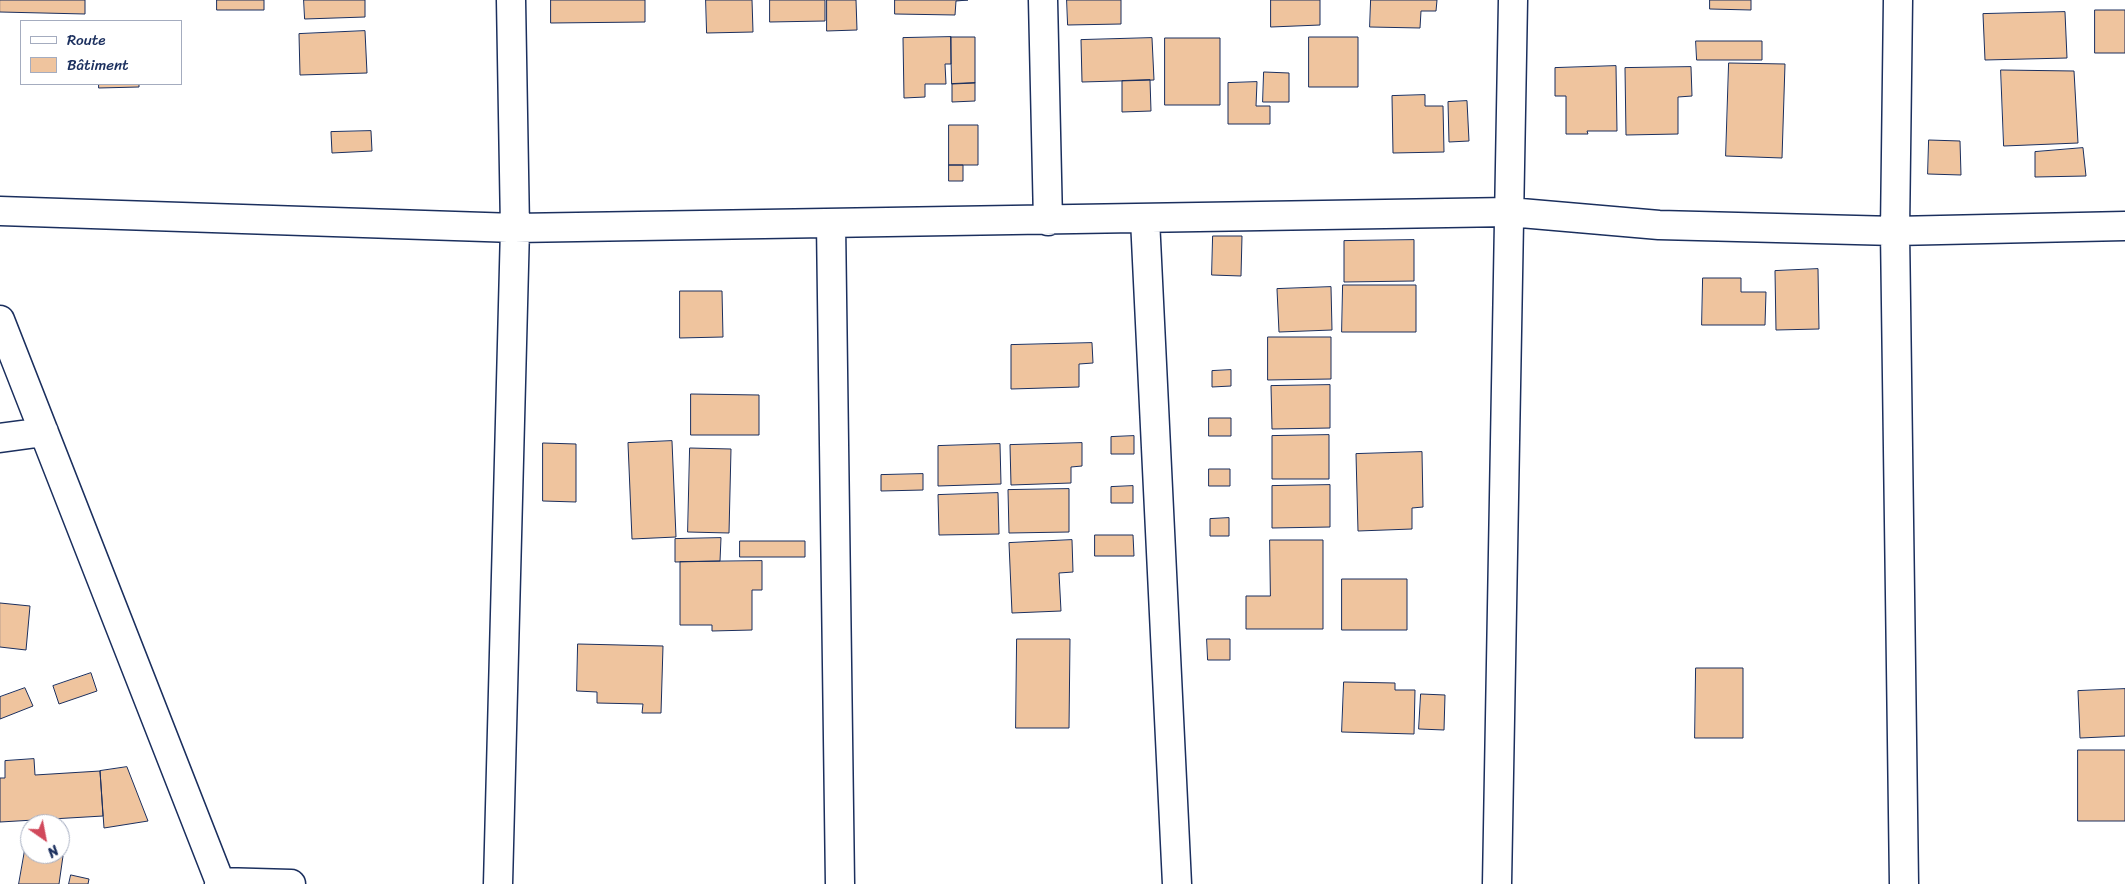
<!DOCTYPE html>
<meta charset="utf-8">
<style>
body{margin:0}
#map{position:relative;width:2125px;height:884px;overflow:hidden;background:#fff;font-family:Sriracha,sans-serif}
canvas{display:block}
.legend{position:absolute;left:20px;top:20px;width:162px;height:65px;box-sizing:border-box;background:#fff;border:1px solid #a4acbf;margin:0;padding:6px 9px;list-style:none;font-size:15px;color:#1b2f5e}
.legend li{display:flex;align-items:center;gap:10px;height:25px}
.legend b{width:25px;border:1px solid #a4acbf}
.north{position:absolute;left:20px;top:814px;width:50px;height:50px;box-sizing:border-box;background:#fff;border:1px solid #a4acbf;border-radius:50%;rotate:147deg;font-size:14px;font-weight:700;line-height:20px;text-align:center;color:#1b2f5e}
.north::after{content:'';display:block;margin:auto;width:18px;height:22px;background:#d1495b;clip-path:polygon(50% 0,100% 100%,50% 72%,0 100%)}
</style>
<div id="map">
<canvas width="2125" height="884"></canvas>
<ul class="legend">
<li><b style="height:6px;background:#fff"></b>Route</li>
<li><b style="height:14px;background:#efc49e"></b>Bâtiment</li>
</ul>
<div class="north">N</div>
</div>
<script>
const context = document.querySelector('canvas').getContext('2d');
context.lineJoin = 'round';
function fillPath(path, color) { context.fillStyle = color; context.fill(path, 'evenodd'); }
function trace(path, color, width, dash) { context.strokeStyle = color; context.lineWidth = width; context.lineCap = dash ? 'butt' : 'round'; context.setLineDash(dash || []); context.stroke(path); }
const building = new Path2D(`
 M0,0H85V14L0,12Z
 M217,0H264V10H217Z
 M304,0H365V17L305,19Z
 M551,0H645V22L551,23Z
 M706,0H752L753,32L707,33Z
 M770,0H825V21L770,22Z
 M827,0H856L857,30L827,31Z
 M895,0H968L956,1L955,15L895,14Z
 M1067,0H1121V24L1068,25Z
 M1271,0H1320V25L1271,27Z
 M1371,0H1437L1436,11H1421L1420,28L1370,27Z
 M1710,0H1751V10L1710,9Z
 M2095,10H2125V53H2095Z
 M2065,12L2067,58L1985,60L1983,14Z
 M365,31L367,73L300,75L299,34Z
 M951,37V64H945L946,84H925V97L904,98L903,38Z
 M951,37H975V83L952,84Z
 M1309,37H1358V87H1309Z
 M1152,38L1154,80L1082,82L1081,40Z
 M1165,38H1220V105H1165Z
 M1696,41H1762V60H1697Z
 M1729,63L1785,64L1782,158L1726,156Z
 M1616,66L1617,131H1587L1588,134H1566V96H1555V68Z
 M1691,67L1692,96L1678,97V134L1626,135L1625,68Z
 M2001,70L2074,71L2078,143L2004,146Z
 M1264,72L1289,73V102H1263Z
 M1150,80L1151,111L1122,112V81Z
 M1257,82L1256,106H1270V124H1228V83Z
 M975,83V101L952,102V84Z
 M99,84H139V87L99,88Z
 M1425,95V106H1443L1444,152L1393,153L1392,96Z
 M1467,101L1469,141L1449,142L1448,102Z
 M949,125H978V165H949Z
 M371,131L372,151L332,153L331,132Z
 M1929,140L1960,141L1961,175L1928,174Z
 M2083,148L2086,176L2035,177V152Z
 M949,165H963V181H949Z
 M1213,236H1242L1241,276L1212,275Z
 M1414,240V281L1344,282V241Z
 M1818,269L1819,329L1776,330L1775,271Z
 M1703,278H1741V292H1766L1765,325H1702Z
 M1343,285H1416V332H1342Z
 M1331,287L1332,330L1279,332L1277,289Z
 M680,291H722L723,337L680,338Z
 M1268,337H1331V379L1268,380Z
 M1092,343L1093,363L1079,364V387L1011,389V345Z
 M1231,370V386L1212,387V371Z
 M1330,385V428L1272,429L1271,386Z
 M691,394L759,395V435H691Z
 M1209,418H1231V436H1209Z
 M1329,435V479H1272V436Z
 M1134,436V454H1111V437Z
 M672,441L676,537L632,539L628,443Z
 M543,443L576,444V502L543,501Z
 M1082,443V466L1071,467V483L1011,485L1010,445Z
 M1000,444L1001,484L938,486V446Z
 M690,448L731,449L729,533L688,532Z
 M1422,452L1423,507L1412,508V529L1358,531L1356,454Z
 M1209,469H1230V486H1209Z
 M923,474V490L881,491V475Z
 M1330,485V527L1272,528V486Z
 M1133,486V503H1111V487Z
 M1069,489V532L1009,533L1008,490Z
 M998,493L999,534L939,535L938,495Z
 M1229,518V536H1210V519Z
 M1095,535H1133L1134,556H1095Z
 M721,538L720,561L675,562V539Z
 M1072,540L1073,572L1059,573L1061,611L1012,613L1009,543Z
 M1270,540H1323V629H1246V596H1270Z
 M740,541H805V557H740Z
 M762,561V590H752V630L712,631V625H680V562Z
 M1342,579H1407V630H1342Z
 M0,603L30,606L26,650L0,647Z
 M1017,639H1070L1069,728H1016Z
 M1207,639H1230V660H1208Z
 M578,644L663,646L661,713H642L643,704L597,703V692L577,691Z
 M1696,668H1743V738H1695Z
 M91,673L97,691L59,704L53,686Z
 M1344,682L1395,683V690H1415L1414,734L1342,732Z
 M25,688L33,706L0,719V697Z
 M2125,689V736L2080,738L2078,691Z
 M1421,694L1445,695L1444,730L1419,729Z
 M2078,750H2125V821H2078Z
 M34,759L35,775L100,771L103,816L0,822V778H5V761Z
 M127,767L148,821L104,828L100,771Z
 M25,850H30V854L63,856L59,884H19Z
 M71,875L89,879L88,884H69Z`);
const minor = new Path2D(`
 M1043,0L1048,221
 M1898,0L1895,231L1904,884
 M0,211L515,228L1509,212L1659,225L1895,231L2125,226
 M1145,219L1177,884
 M831,223L840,884
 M0,320L220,882L219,884
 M0,438L44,432
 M220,882L291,884
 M498,884L515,228L511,0
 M1497,884L1513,0`);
fillPath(building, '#efc49e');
trace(building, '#1b2f5e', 1);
trace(minor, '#1b2f5e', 31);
trace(minor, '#fff', 28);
</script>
